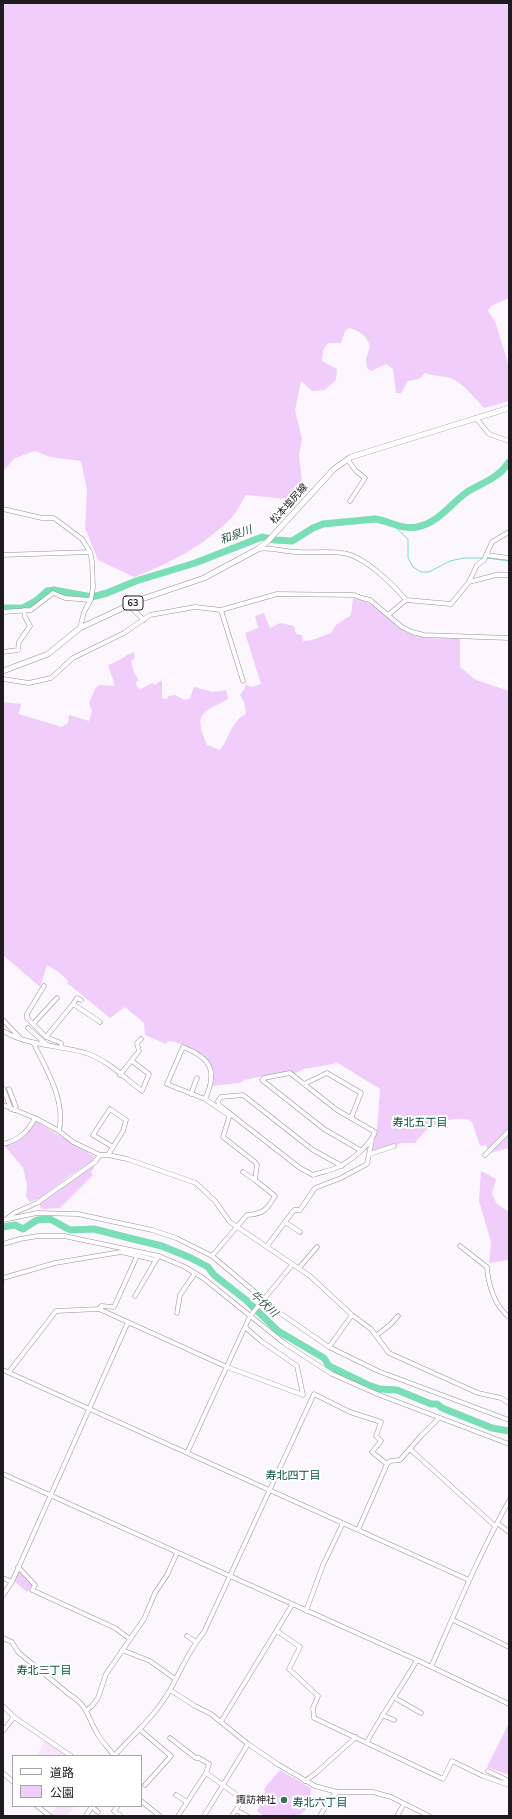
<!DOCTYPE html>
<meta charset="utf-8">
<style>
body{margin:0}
#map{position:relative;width:512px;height:1819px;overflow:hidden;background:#fcf7fe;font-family:Mulish,"Noto Sans JP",sans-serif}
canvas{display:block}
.frame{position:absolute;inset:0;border:4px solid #1f1b20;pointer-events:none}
.legend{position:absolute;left:12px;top:1755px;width:130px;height:52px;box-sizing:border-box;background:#fff;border:1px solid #a5a4a6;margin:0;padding:5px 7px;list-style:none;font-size:12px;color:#1f1b20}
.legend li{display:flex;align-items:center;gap:8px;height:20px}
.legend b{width:20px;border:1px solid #a5a4a6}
</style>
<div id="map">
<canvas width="512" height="1819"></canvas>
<div class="frame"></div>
<ul class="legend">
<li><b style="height:5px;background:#fff"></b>道路</li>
<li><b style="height:11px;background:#f0cdfb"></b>公園</li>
</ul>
</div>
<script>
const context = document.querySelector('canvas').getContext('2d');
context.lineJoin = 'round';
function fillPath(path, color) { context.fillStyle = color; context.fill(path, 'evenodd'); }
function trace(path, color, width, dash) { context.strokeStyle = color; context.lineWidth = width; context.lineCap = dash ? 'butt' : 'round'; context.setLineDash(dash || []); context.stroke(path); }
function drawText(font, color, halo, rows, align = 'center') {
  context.font = font + ' Mulish,"Noto Sans JP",sans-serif'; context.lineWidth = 4; context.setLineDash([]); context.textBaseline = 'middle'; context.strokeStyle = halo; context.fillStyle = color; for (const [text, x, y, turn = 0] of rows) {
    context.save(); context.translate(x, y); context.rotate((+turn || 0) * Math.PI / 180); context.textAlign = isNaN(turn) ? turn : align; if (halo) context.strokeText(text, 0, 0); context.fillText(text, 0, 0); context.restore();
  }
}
const built = new Path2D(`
 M45,1739L69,1756H42L38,1754Z
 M57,1806H75L67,1816H52L51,1814Z`);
const green = new Path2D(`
 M3,3H509V298L491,306L488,311L495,321L509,366V401L484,408C474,398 464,383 450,378C442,376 433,376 425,373L419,379L408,381L401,393H396L393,369L386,364L371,371L367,368L366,359L370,346C366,336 361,331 349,328L345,331L341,343H328L323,350L322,361L337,369L336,380L325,390L312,391L301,381L295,410L302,439L299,454L302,481L287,499L246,495C241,502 238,510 233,516C207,544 169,564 134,577L98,560L85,528L87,490L81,461L50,457L35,451L15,458L3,471Z
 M353,598C379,603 384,618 404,631C420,641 442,638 460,638V667L476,680L509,691V1148L489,1153L486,1145L480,1146L472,1122C462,1115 441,1121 431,1127C425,1130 420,1137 415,1143H402L372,1152L377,1129L380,1089L336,1062L333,1064L304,1069L294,1074L291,1071L244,1080L240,1083L212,1086C213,1080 214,1070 209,1064C202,1055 180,1041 168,1041L166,1044L145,1035L144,1023L125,1007L110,1018L67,983L68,981L60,973L47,965L40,987L3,955V702L21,704L19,714L62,727L68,723L69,715L89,721L92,711L89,703L96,687L100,685L115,686L108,665C118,662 124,656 134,652L135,658L131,661L134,673L139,680L136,682L137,687L141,689L152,683L155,685L162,680V698L166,699L169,696L175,695L185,700L190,698L194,687L213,692L226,690L228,699C200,714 194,713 207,745L220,750C229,739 231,721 246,714L244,702L240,695L245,688V684L251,687L261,684L245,633L258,628L255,616L264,613L270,628L280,623L294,626L296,634L302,635L303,641C313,641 322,636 331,633L336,625L351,615Z
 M35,1121L95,1157L91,1162L69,1176L40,1198L30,1202L26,1197L27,1185L23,1168L5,1146L25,1136Z
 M93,1164L94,1168L91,1172L93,1175L60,1208L42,1209L40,1207V1203Z
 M481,1171L496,1179L492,1194L497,1204L509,1212V1260L489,1263L491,1242L479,1201Z
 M18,1571L33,1585L27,1592L14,1581Z
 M509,1723V1775L487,1767Z
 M280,1770L311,1788V1806L298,1816H264L257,1811L266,1795L264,1789Z`);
const stream = new Path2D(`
 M394,526L408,539V558L413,567L421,572H429L450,561L464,558H483
 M486,558L509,561`);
const river = new Path2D(`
 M3,608H23L37,600L47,591L54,590L92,597L107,593L136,581L195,563L262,537L275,540L292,541L313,528L323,524L375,519C390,521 401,530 417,527C440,522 450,504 467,492C483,482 498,479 509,462
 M3,1227L15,1225L23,1229L37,1220L50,1219L70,1230L94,1229L133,1239L162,1246L191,1258L208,1267L214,1275L246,1300L278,1331L324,1358L329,1366L368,1385L380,1389L397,1390L431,1404H437L442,1408L492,1428L509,1431`);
const minor = new Path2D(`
 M476,418L489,434L509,441
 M347,459L356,471L365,478L350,501
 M3,509L42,518H54L82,539L90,552L92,561L93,587L91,599L84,612L80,628
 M509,532L492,542L484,560L477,565L469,582L496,575H509
 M258,549C273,547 284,552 298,552C313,553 327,551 342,553C363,555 392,583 406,600
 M3,555L90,552
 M486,555L509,558
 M128,605L144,620
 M221,610L243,681
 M3,612L31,610L53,593L65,598L90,600
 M388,615L406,600L451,604L469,582
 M3,652L18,650L19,642L30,626L25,617L24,610
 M3,679L29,683L51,678L73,658L124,633L150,615L195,607L221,610L277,594L354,595L362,598L370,600L402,627L412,632L424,635L509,638
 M44,986L27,1014V1018L46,1037L61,1043L62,1048
 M73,1004L77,998L81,1000
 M4,1021L20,1038
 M33,1024L57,998
 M28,1028L47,1045
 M3,1031C28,1046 59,1045 86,1053C107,1060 125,1078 142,1091L149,1074L132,1061
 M46,1037L73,1004L100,1022
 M33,1042C46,1069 66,1100 59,1131
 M120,1075L139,1051L137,1043L141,1039
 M304,1084L327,1073L361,1093L351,1118
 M3,1088L11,1109
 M9,1089L16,1107L14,1110
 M191,1094L197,1078
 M205,1099C218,1071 211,1058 183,1047L167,1084L205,1099L230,1116
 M3,1105L35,1118L59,1131L73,1142L100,1155H108L127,1159L196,1183L215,1201L230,1222L310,1276L352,1315L371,1329L389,1353L478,1393L501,1398L509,1403
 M3,1144C19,1140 27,1133 35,1118
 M370,1154L394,1146
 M108,1155L123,1131L126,1120L110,1109L93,1135L113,1147
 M485,1155L509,1131
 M342,1166L313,1150L243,1095L221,1097L218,1101L219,1105L300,1168L313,1175C322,1172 334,1170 342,1165C354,1158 370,1145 375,1132L337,1110L290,1073L264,1078L262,1080L324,1129L360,1150
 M243,1172L255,1180
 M7,1219L14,1213L37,1203L95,1162L100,1155
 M3,1220L37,1213L78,1214L152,1230L176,1238L212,1256L280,1313L329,1347L378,1371L509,1420
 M285,1222L300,1232
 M3,1244L20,1239L38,1236H64L159,1256L185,1267L203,1278L284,1343L332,1374L377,1394L509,1444
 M267,1246L294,1210H300L315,1188L341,1178L367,1164L372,1140
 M460,1246L487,1267C488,1284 495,1307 509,1317
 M212,1256L247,1215C263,1214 267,1210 275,1196L255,1180L257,1165L255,1162L223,1137L230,1114
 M299,1268L317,1247
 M3,1278L55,1263L121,1252L156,1260L159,1256
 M135,1296L156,1260
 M99,1309L101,1306L114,1307L137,1256
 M177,1313L180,1295L195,1273
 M377,1335L391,1324L398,1316
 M329,1347L352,1315
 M3,1370L469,1580
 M9,1372L56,1311L99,1309L227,1367L303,1395L297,1366L261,1341L245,1327
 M410,1449L495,1526
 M187,1453L250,1316L292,1265
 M3,1474L417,1660L509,1704
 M497,1523L509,1532
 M358,1530L387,1464L390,1461L400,1460L421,1436L439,1418
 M18,1567L35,1585L32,1590L115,1628L130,1639
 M3,1578L12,1582
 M3,1595L12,1582L128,1322
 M306,1611L323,1565L343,1523
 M453,1620L509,1647
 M277,1631L300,1647L289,1669L318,1696L313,1708L314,1718L443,1779L452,1761L483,1776L509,1785
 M187,1636L196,1642
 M3,1638L12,1642L18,1652L70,1695C88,1706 87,1716 97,1733C101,1741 109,1748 114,1756
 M122,1650L150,1661L175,1679
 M431,1667C456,1611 479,1554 509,1501
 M170,1690L195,1706L211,1714L248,1744L279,1765L315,1786L337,1792H373L391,1797L429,1816
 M395,1698L421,1713
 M3,1706L14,1717
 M87,1710L92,1706L98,1698L106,1674L144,1619L155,1593L167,1575L177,1553
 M382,1715L394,1720
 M222,1720L292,1605
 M139,1729L171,1756L145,1785
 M3,1731L14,1717L71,1756
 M170,1738L196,1758H199L209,1764L206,1773L178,1816
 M367,1742C382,1714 401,1688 417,1660
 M114,1756C134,1734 155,1716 170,1690C181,1670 189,1650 204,1632L314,1394L350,1412L381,1422L376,1436L381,1441L372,1452L387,1464
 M488,1771L509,1781
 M3,1773L13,1782
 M206,1773L241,1798L242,1800L232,1816
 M305,1781L316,1773L356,1737
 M176,1795L187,1802
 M141,1801L160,1816
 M37,1806L50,1816
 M118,1806L114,1811L121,1816
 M92,1807L98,1812
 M236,1810L247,1816
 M86,1816L92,1806
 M204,1816L248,1744
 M320,1816L330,1799L337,1792
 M397,1816L404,1804`);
const major = new Path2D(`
 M3,671L48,654L80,628L142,599L204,578L258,549L268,541L334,469L351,457L509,408`);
const markers = [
 [284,1800,4,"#38725b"]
];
const shields = [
 [133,603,20]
];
const shieldNames = [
 ["63",133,603]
];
const streetNames = [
 ["松本塩尻線",289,504,-48]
];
const poiNames = [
 ["諏訪神社",276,1800]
];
const waterNames = [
 ["和泉川",236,535,-20],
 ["牛伏川",264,1304,42]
];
const neighbourhoodNames = [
 ["寿北五丁目",420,1123],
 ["寿北四丁目",293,1476],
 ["寿北三丁目",44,1671],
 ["寿北六丁目",320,1803]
];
fillPath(built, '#f5e7f9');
fillPath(green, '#f0cdfb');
trace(stream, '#7adfb6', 1);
trace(river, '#7adfb6', 7);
trace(minor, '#98909b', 5);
trace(major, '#98909b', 6);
trace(minor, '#fff', 4);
trace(major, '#fff', 5);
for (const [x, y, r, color] of markers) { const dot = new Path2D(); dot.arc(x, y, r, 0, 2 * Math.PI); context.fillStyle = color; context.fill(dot); trace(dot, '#fff', 1.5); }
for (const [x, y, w] of shields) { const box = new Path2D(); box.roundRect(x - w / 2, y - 7, w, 14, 3); context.fillStyle = '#fff'; context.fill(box); trace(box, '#1f1b20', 1); }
drawText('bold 9px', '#1f1b20', null, shieldNames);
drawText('10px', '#1f1b20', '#fff', streetNames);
drawText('10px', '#1f1b20', '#fff', poiNames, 'right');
drawText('italic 11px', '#275241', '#fff', waterNames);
drawText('11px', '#09553d', '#fff', neighbourhoodNames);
</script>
